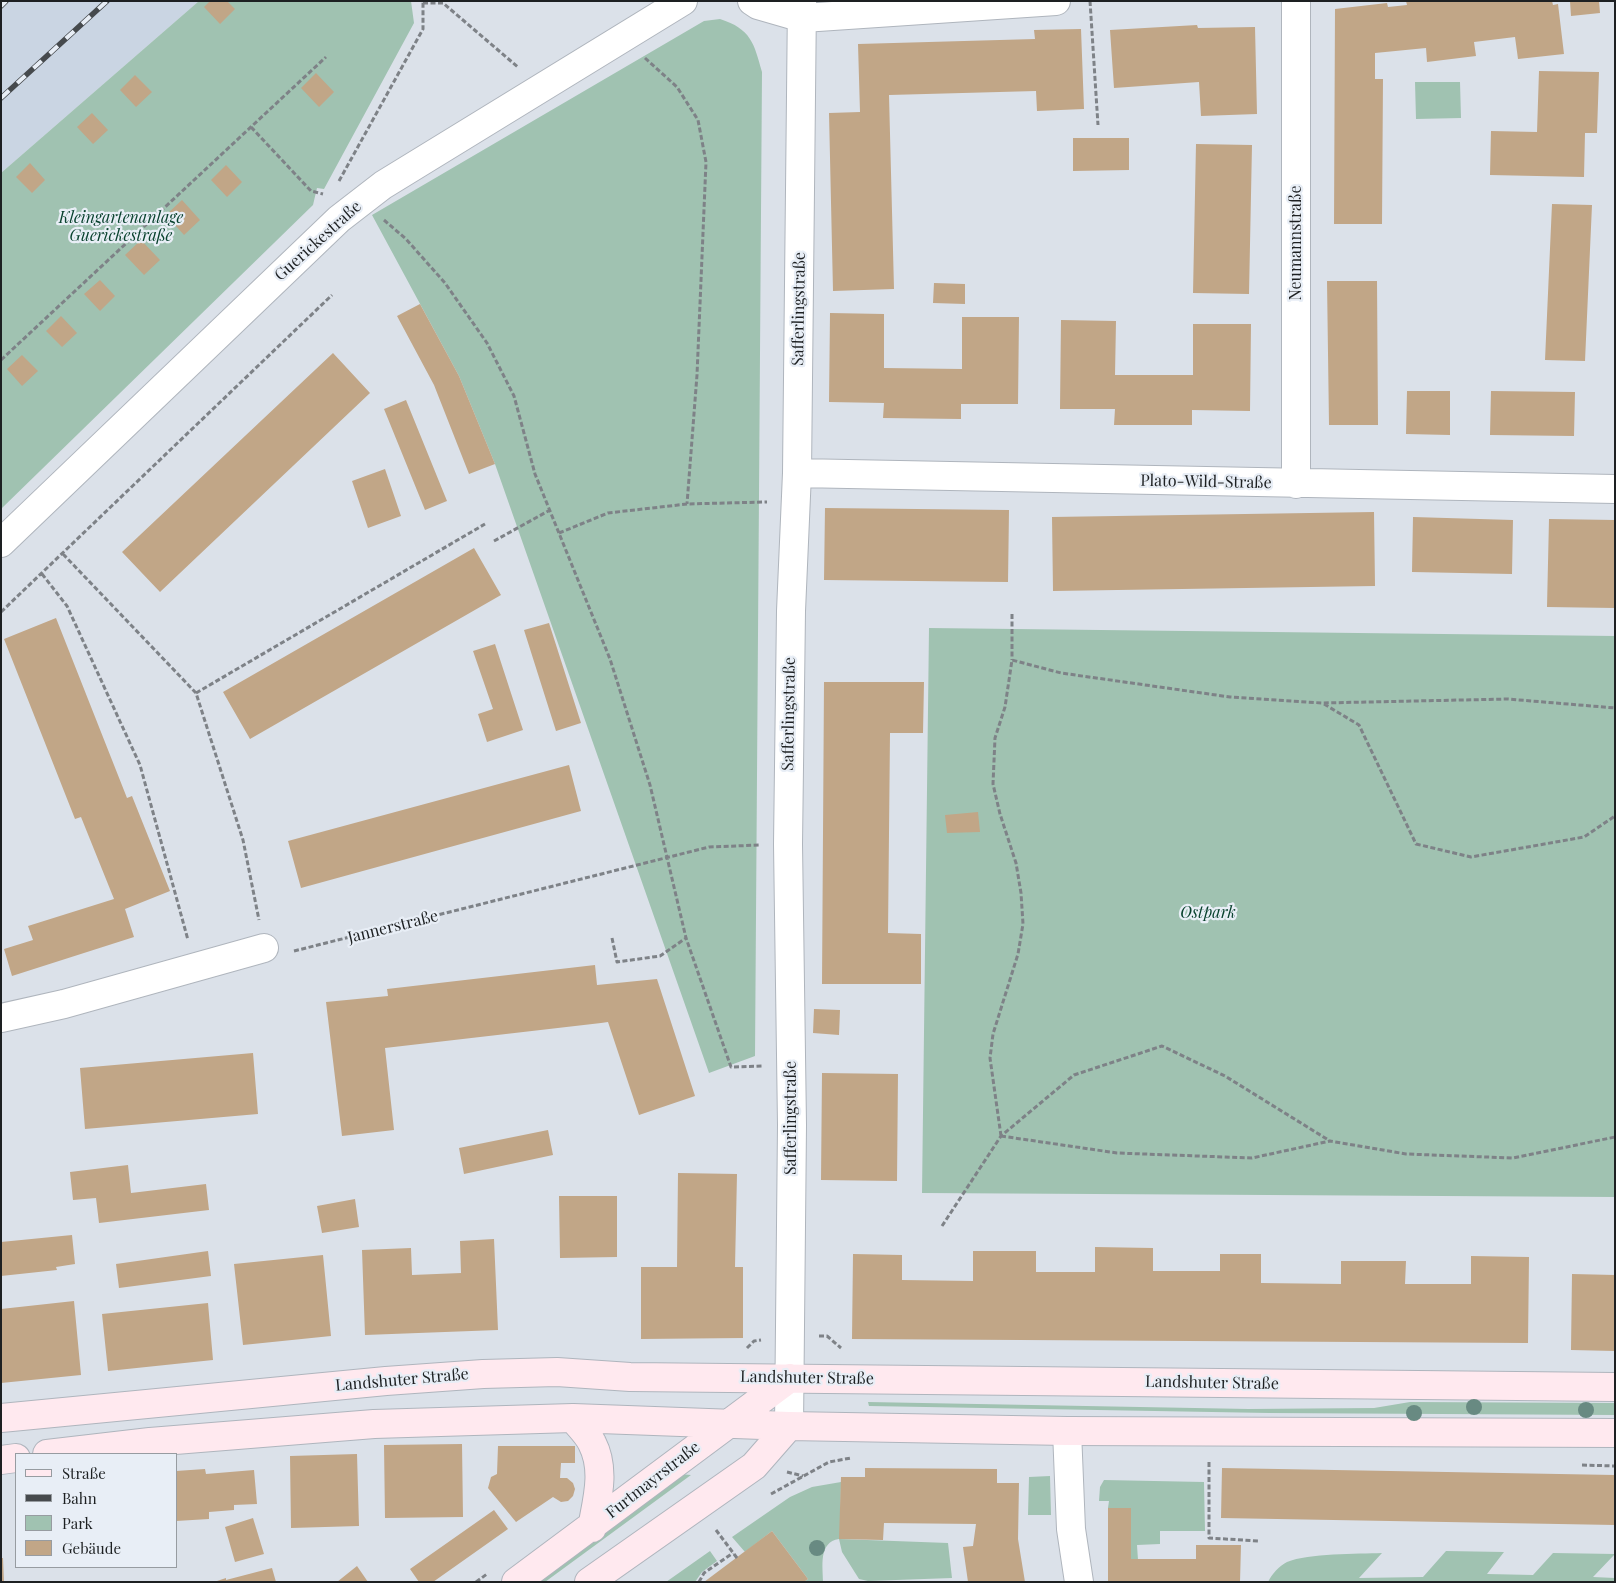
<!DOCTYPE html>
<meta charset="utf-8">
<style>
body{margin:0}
#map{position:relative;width:1616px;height:1583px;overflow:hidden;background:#dbe1e9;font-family:"Playfair Display",serif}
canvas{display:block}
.frame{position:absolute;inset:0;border:2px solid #1d2022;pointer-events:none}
.legend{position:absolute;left:15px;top:1453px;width:162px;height:115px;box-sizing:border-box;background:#e8eef6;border:1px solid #979ca1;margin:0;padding:6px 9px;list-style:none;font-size:15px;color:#1d2022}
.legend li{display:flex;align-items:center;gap:10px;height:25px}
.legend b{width:25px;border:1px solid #979ca1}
</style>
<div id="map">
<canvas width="1616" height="1583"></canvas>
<div class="frame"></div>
<ul class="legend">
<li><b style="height:6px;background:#ffe9ef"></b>Straße</li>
<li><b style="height:6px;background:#464a4d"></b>Bahn</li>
<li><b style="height:14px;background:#a0c2b1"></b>Park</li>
<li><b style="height:14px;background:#c1a687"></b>Gebäude</li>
</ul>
</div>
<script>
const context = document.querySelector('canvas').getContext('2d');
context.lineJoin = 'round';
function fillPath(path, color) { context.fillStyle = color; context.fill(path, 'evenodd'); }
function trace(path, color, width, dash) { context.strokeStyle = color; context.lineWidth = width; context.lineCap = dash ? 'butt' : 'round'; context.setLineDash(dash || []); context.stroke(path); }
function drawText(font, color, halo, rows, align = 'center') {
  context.font = font + ' "Playfair Display",serif'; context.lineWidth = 4.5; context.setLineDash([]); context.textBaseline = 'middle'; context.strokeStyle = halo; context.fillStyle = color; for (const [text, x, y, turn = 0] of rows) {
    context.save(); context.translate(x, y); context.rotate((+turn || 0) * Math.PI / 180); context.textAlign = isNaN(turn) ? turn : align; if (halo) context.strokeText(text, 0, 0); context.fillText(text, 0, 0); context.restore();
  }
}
const built = new Path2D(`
 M1,1H199L1,173Z`);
const green = new Path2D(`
 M199,1H411L414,23L324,189L317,188L313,205L1,509V173Z
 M720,19C751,29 754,43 762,72L755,1056L709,1073L495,464L459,376L372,215L704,21Z
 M1415,82H1460L1461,118L1416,119Z
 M929,628L1615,636V1197L922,1193Z
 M868,1402L1249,1409L1374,1408L1410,1402L1615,1403V1415L1269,1413L869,1406Z
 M679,1474L691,1475L545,1582H534Z
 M1050,1476L1051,1515H1028L1029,1477Z
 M1104,1480L1204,1482L1205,1531H1160V1544L1137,1545L1138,1560L1131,1559V1508H1108L1109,1501H1099L1100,1487Z
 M841,1482L840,1539L948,1543L952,1578L868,1581L859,1579L842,1552L839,1539C818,1542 823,1567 823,1582H804L808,1579L772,1531L745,1552L732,1537L790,1497L812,1487Z
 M710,1551L717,1561L702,1572L695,1582H666Z
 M1446,1551L1504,1552L1487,1574L1533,1575L1553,1553L1615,1554L1593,1577L1615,1578V1582H1268C1272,1574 1279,1566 1287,1562C1309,1553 1357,1554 1382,1553L1359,1578L1423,1577Z`);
const building = new Path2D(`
 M210,1H227L235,9L220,24L204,7Z
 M1406,1H1552L1553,5L1558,4L1564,54L1518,59L1515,37L1474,42L1476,56L1427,62L1426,48L1375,53V79H1383L1382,224H1334L1335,9L1387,3L1388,7L1407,5Z
 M1570,1H1599L1600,13L1571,16Z
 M1197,25L1198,28L1255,27L1257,114L1201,116L1199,82L1114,88L1110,30Z
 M1081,29L1084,109L1037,111L1036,91L889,95L894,289L833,291L829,113L860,112L858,44L1035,39L1034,30Z
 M1539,71L1599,72L1597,133H1585L1584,177L1490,175L1491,131L1537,132Z
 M316,73L334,92L319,107L301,88Z
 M135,75L152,92L136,107L120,90Z
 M92,113L108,130L93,144L77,127Z
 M1073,138H1129V170L1073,171Z
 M1196,144L1252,145L1249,294L1193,293Z
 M30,163L45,180L32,193L16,177Z
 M226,165L242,182L227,197L211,180Z
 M182,200L200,220L184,235L166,215Z
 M1552,204L1592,205L1585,361L1545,360Z
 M141,240L160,260L144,275L125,255Z
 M100,280L115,296L100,311L84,294Z
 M1327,281H1377L1378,425H1329Z
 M934,283L965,284V304L933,303Z
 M420,304L459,376L495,464L469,474L434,385L397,316Z
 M830,313L884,314V368L962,369V317H1019L1018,404H961V419L883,418L884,403L829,402Z
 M61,316L77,333L62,347L46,331Z
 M1061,320L1116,321L1115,375H1193V324H1251L1250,411L1192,410V425H1114L1115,409H1060Z
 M333,353L370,393L160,592L122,552Z
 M22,355L38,371L22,386L7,369Z
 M1407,391H1450V435L1406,434Z
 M1491,391L1575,392L1574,436L1490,435Z
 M406,400L447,501L425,510L384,409Z
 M385,469L401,516L368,528L352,481Z
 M825,508L1009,510L1008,582L824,580Z
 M1374,512L1375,586L1053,591L1052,517Z
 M1413,517L1513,520L1512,574L1412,572Z
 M1549,519L1615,520V608L1547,607Z
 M474,548L501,595L250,739L223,692Z
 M56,618L127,798L132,796L170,891L125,909L134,937L12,976L4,949L33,940L28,926L114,899L81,817L75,819L4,639Z
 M549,623L581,723L556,731L524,630Z
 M495,644L523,730L487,742L478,714L493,709L473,651Z
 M824,682H924L923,733H890L888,933L921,934V984H822Z
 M569,765L581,811L301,888L288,841Z
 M978,812L980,832L947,833L945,815Z
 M595,965L597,985L657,979L695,1096L639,1115L608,1022L601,1023L385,1048L394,1130L342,1136L326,1002L388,996L387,989Z
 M814,1009L840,1010L839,1035L813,1033Z
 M253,1053L258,1114L85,1129L80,1068Z
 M822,1073L898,1074L897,1181L821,1180Z
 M548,1130L553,1155L464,1174L459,1148Z
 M128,1165L131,1193L206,1184L209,1210L99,1223L96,1198L73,1200L70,1172Z
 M678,1173L737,1174L735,1267H743V1338L641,1339V1267H677Z
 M559,1196H617V1257L560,1258Z
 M355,1199L359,1227L322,1233L317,1206Z
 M72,1235L75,1264L56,1267L57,1270L1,1276V1242Z
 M494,1239L498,1330L365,1335L362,1250L411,1248L412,1275L461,1273L460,1241Z
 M1095,1247L1153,1248V1271H1220V1254H1261V1283L1341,1284V1261H1406L1405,1284H1471V1256L1529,1257L1528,1343L852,1339L853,1254L902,1255V1280L973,1281V1251H1036V1272H1095Z
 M208,1251L211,1276L119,1288L116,1264Z
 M323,1255L331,1336L243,1345L234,1264Z
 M1572,1274L1615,1275V1351L1571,1350Z
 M74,1301L81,1375L1,1383V1309Z
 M208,1303L213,1360L108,1371L102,1314Z
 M462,1444L463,1517L385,1518L384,1445Z
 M498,1446H575V1463H561L560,1478H567L573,1483L575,1489L573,1496L568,1501L561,1502L553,1497L516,1522L488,1488L491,1477L497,1474Z
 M357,1454L359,1526L291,1528L290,1456Z
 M865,1468L997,1469V1483H1019L1018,1539L1025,1582H968L963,1547L973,1546L976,1524L884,1523L883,1540L839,1539L841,1477H865Z
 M1222,1468L1615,1475V1525L1221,1518Z
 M205,1469L206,1474L254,1470L257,1504L234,1505V1510L209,1512V1519L176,1521V1471Z
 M1108,1508H1131V1559H1196V1545H1241L1240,1582H1108Z
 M494,1510L508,1529L433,1582H419L410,1569Z
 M253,1518L264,1554L235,1562L225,1527Z
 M772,1531L808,1579L804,1582H704Z
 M1,1558H3L4,1582H1Z
 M357,1566L368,1582H337Z
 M272,1568L276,1582H214L226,1578V1580Z`);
const path = new Path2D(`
 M1090,1L1098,125
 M423,3H443L519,68
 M645,58L677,87L698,120L706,162L697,375L687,504
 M251,127L311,191L323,194
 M339,181L423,29V1
 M384,220L406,239L445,283L487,343L514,396L535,474L610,659L650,785L686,938L731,1067L763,1066
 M1,360L326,57
 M559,533L608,513L687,504L767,502
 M494,541L550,510
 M63,554L196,693L243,840L259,920
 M42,574L67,606L140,765L188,940
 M1,612L332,295
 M1012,614V660
 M196,693L485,524
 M1324,704L1359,725L1416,844L1471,857L1584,837L1615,816
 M612,938L617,962L660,956L686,938
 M294,951L709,847L760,845
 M1001,1136L990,1058L993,1034L1018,954L1023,924L1021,893L1016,863L1000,814L993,784L995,738L1005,707L1012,660L1061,673L1230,697L1322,703L1508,699L1615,708
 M1001,1136L1117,1153L1252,1158L1330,1141L1406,1154L1513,1158L1615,1137
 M942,1226L1001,1136L1074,1075L1162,1046L1225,1076L1330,1141
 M819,1336H827L841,1348
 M747,1348L754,1341L761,1340
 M1209,1462V1538L1259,1541
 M1582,1465L1615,1466
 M787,1472L803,1476
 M771,1494L829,1462L851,1458
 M716,1530L737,1558
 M476,1582L487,1574
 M699,1582L704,1573L733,1553`);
const minor = new Path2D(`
 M752,1L758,5L803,18L1056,1
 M797,473L1615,489
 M1296,484V1
 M1,543L339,219L383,185L683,1
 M1,1018L64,1004L264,948
 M789,1426L792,1125L788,844L791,611L797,473L802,1
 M1067,1431L1071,1529L1079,1582`);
const secondary = new Path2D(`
 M1,1418L386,1381L483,1374L557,1372L630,1377L1615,1387
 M573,1418C579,1426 588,1434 592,1443C606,1470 597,1500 592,1528
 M47,1454L150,1442L374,1424L573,1418L789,1426L1067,1431L1615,1433
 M1,1460L16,1458
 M516,1582L790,1378
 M589,1582L754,1466L789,1426`);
const rail = new Path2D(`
 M1,6L6,1
 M1,98L107,1`);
const trees = [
 [1474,1407],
 [1586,1410],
 [1414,1413],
 [817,1548]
];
const parkNames = [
 ["Kleingartenanlage",121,218],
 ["Guerickestraße",121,236],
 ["Ostpark",1208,913]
];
const streetNames = [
 ["Guerickestraße",318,241,-42],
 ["Neumannstraße",1296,243,-90],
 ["Safferlingstraße",799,309,-89],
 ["Plato-Wild-Straße",1206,482,1],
 ["Safferlingstraße",789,714,-89],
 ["Jannerstraße",393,927,-14],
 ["Safferlingstraße",791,1118,-90],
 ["Landshuter Straße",807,1378,1],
 ["Landshuter Straße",402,1380,-5],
 ["Landshuter Straße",1212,1383,1],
 ["Furtmayrstraße",653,1480,-38]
];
fillPath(built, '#cad5e3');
fillPath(green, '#a0c2b1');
fillPath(building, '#c1a687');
trace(minor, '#afb5bd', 30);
trace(secondary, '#afb5bd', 30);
trace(path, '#7e8287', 3, [5, 2.5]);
trace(minor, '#fff', 28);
trace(secondary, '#ffe9ef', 28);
trace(rail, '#464a4d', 5.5);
trace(rail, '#e8eef6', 4, [11]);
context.fillStyle = '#688a82';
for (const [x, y] of trees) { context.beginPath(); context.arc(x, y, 8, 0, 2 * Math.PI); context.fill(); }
drawText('italic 16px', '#09422e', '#e8eef6', parkNames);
drawText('16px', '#1d2022', '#e8eef6', streetNames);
</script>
